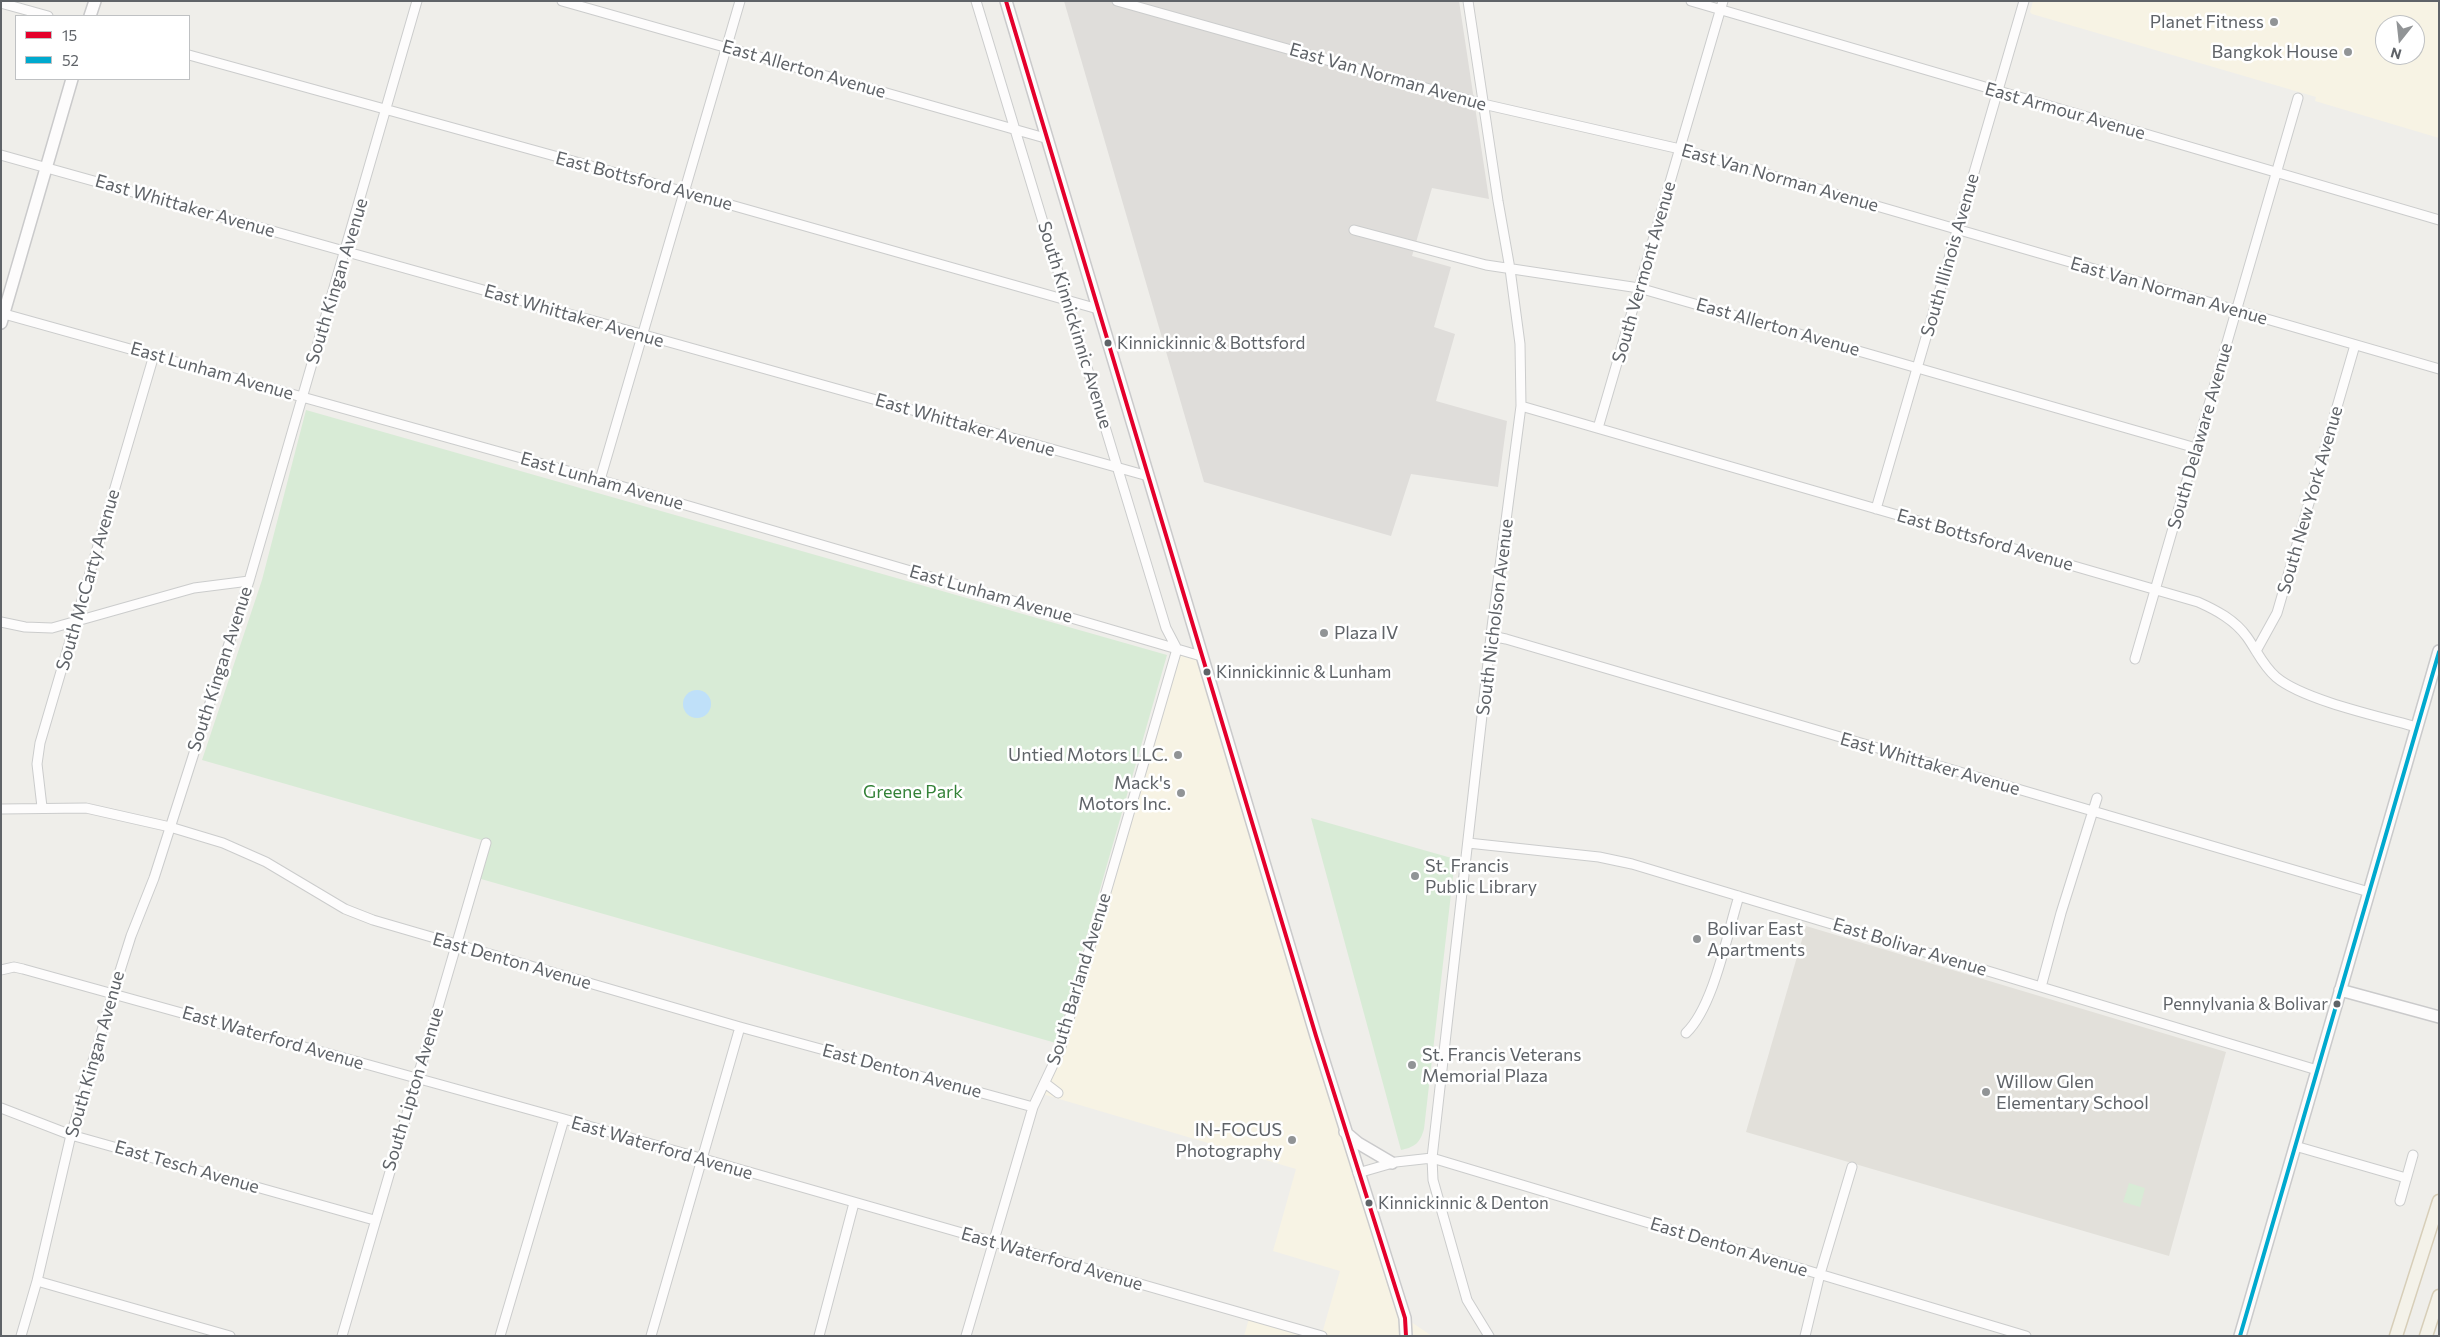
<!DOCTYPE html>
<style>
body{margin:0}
#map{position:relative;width:2440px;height:1337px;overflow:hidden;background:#efeeea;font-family:Commissioner,sans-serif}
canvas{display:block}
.frame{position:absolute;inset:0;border:2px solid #5f6368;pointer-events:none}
.legend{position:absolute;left:15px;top:15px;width:175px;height:65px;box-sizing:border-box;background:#fff;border:1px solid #bfc1c3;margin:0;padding:6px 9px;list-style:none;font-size:15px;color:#5f6368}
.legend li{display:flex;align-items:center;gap:10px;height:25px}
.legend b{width:25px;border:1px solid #bfc1c3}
.north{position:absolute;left:2375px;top:15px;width:50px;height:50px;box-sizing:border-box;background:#fff;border:1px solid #bfc1c3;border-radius:50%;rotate:196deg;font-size:14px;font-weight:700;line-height:20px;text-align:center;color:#5f6368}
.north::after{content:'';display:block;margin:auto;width:18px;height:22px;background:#919496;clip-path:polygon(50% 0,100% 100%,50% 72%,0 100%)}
</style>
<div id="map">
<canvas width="2440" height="1337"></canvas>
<div class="frame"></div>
<ul class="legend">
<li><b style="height:6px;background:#e4002b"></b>15</li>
<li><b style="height:6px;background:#00a9ce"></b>52</li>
</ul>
<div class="north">N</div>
</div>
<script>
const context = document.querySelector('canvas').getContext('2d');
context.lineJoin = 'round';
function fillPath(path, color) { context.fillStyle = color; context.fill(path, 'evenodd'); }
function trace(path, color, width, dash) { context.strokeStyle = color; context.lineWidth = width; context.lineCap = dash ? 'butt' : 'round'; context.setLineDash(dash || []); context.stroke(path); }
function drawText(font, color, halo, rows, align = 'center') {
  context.font = font + ' Commissioner,sans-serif'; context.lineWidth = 5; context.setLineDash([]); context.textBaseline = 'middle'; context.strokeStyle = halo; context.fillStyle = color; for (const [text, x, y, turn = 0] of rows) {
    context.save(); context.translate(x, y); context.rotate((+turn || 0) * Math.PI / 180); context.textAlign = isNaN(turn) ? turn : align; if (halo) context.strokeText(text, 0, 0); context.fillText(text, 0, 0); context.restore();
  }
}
const commercial = new Path2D(`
 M2033,1H2439V138L2315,101L2316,97L2032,14L2030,12ZM2385,25H2415V55H2385Z
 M1177,649L1201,656L1405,1318L1432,1336H1244L1250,1315L1314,1334L1323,1330L1340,1271L1273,1251L1296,1169L1039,1093L1053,1068Z`);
const industrial = new Path2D(`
 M1064,1H1459L1489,199L1432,188L1412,256L1451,267L1434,327L1455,334L1436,401L1507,421L1498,487L1411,474L1391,536L1204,482Z`);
const education = new Path2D(`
 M1806,926L2226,1052L2169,1256L1746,1132Z`);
const green = new Path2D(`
 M306,410L1167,655L1056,1043L474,877L485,841L202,760L262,580Z
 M1311,818L1455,859L1424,1129C1420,1143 1415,1147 1401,1150Z
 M2129,1183L2145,1188L2140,1207L2123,1202Z`);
const water = new Path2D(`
 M683 704a14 14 0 1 1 28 0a14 14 0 1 1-28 0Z`);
const street = new Path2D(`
 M562,1L1045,138
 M1117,1L1483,104L1680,149L2439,369
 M1468,1L1498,201L1510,269L1520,344L1521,406L1492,627L1432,1158L1433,1180L1467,1300L1489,1336
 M1691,1L2439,220
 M1,3L48,16
 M189,55L685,192L1098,309
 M1,155L1148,476
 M1354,230L1486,265L1639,288L2196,448
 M1,313L600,480L1201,656
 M1521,406L2198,602C2216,610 2235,620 2247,637C2257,651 2263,666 2276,677C2303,700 2381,717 2417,727
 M1598,428L1723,1
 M600,480L740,1
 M1876,509L2024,1
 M1,622L25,627L52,628L194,588L249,581
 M1491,636L1506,639L2369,892
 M2256,651L2277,613L2355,345
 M2135,659L2298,98
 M42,807L37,764L40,743L154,355
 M1,809L86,808L170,827L223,843L266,862L345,909L373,920L740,1027L1033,1107
 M1468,843L1599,857L1632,864L2317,1070
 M1,970L14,967L23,969L564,1119L1322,1336
 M2041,987L2061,913L2097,798
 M1686,1033C1714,1006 1727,934 1739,896
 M1045,1083L1058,1093
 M1,1108L71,1135L374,1220
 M2295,1146L2406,1178
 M1358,1173L1396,1162L1432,1158L2026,1336
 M2400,1201L2413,1155
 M37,1281L230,1336
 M21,1336L37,1281L71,1135L113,993L131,936L154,878L249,581L417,1
 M342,1336L486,843
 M500,1336L564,1119
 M651,1336L740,1027
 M819,1336L854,1203
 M966,1336L1033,1107L1060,1050L1177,649L1166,628L976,1
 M1805,1336L1820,1274L1852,1167`);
const secondary = new Path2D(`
 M1006,1L1316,1036L1405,1318L1406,1336
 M90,16L95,1
 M1,323L72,79
 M2340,990L2439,1017
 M1345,1132L1358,1143L1392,1163
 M2240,1336L2439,651`);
const primary = new Path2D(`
 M2396,1336L2439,1201
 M2426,1336L2439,1296`);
const bus1 = new Path2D(`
 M1006,1L1316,1036L1405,1318L1406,1336`);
const bus2 = new Path2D(`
 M2240,1336L2439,652`);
const markers = [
 [2274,22,5,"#919496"],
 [2348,52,5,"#919496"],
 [1108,343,4.5,"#5f6368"],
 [1324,633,5,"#919496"],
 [1207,672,4.5,"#5f6368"],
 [1178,755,5,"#919496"],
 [1181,793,5,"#919496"],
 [1415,876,5,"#919496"],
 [1697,939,5,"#919496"],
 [2337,1004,4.5,"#5f6368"],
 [1412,1065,5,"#919496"],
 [1986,1092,5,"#919496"],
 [1292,1140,5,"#919496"],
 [1369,1203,4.5,"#5f6368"]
];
const busNames = [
 ["Kinnickinnic & Bottsford",1117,343],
 ["Kinnickinnic & Lunham",1216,672],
 ["Pennylvania & Bolivar",2328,1004,"right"],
 ["Kinnickinnic & Denton",1378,1203]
];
const poiNames = [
 ["Planet Fitness",2264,22],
 ["Bangkok House",2338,52],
 ["Plaza IV",1334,633,"left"],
 ["Untied Motors LLC.",1168,755],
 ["Mack's",1171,783],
 ["Motors Inc.",1171,804],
 ["St. Francis",1425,866,"left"],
 ["Public Library",1425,887,"left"],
 ["Bolivar East",1707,929,"left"],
 ["Apartments",1707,950,"left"],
 ["St. Francis Veterans",1422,1055,"left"],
 ["Memorial Plaza",1422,1076,"left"],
 ["Willow Glen",1996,1082,"left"],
 ["Elementary School",1996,1103,"left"],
 ["IN-FOCUS",1282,1130],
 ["Photography",1282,1151]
];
const streetNames = [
 ["East Allerton Avenue",804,69,16],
 ["East Van Norman Avenue",1388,77,16],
 ["East Armour Avenue",2065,111,16],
 ["East Van Norman Avenue",1780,178,16],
 ["East Bottsford Avenue",644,181,15],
 ["East Whittaker Avenue",185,206,16],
 ["South Illinois Avenue",1950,255,-74],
 ["South Vermont Avenue",1644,272,-74],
 ["South Kingan Avenue",337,281,-73],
 ["East Van Norman Avenue",2169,291,16],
 ["East Whittaker Avenue",574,316,16],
 ["South Kinnickinnic Avenue",1075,325,73],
 ["East Allerton Avenue",1778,327,16],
 ["East Lunham Avenue",212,371,16],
 ["East Whittaker Avenue",965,425,16],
 ["South Delaware Avenue",2200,436,-74],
 ["East Lunham Avenue",602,481,16],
 ["South New York Avenue",2310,500,-74],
 ["East Bottsford Avenue",1985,540,16],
 ["South McCarty Avenue",88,580,-74],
 ["East Lunham Avenue",991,594,16],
 ["South Nicholson Avenue",1495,617,-83],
 ["South Kingan Avenue",220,669,-72],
 ["East Whittaker Avenue",1930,764,16],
 ["East Bolivar Avenue",1910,947,17],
 ["East Denton Avenue",512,961,16],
 ["South Barland Avenue",1079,979,-73],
 ["East Waterford Avenue",273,1038,16],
 ["South Kingan Avenue",95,1054,-74],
 ["East Denton Avenue",902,1071,15],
 ["South Lipton Avenue",413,1089,-73],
 ["East Waterford Avenue",662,1148,16],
 ["East Tesch Avenue",187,1167,16],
 ["East Denton Avenue",1729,1247,17],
 ["East Waterford Avenue",1052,1259,16]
];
const parkNames = [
 ["Greene Park",913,792]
];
fillPath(commercial, '#f7f3e4');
fillPath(industrial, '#dfddda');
fillPath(education, '#e2e0da');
fillPath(green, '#d8ebd6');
fillPath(water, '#bfe0f9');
trace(street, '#cbcccc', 11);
trace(secondary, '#cacacb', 14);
trace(primary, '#d7ceb8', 15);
trace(street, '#fdfcfc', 9);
trace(secondary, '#fdfcfc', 11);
trace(primary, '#f4f2e9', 12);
trace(bus1, '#e4002b', 4);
trace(bus2, '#00a9ce', 4);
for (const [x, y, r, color] of markers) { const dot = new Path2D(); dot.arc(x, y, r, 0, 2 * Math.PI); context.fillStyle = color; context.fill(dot); trace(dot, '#fff', 2); }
drawText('17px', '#5f6368', '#fff', busNames, 'left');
drawText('18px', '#5f6368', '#fff', poiNames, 'right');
drawText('18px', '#5f6368', '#fff', streetNames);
drawText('18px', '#348238', '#fff', parkNames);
</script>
